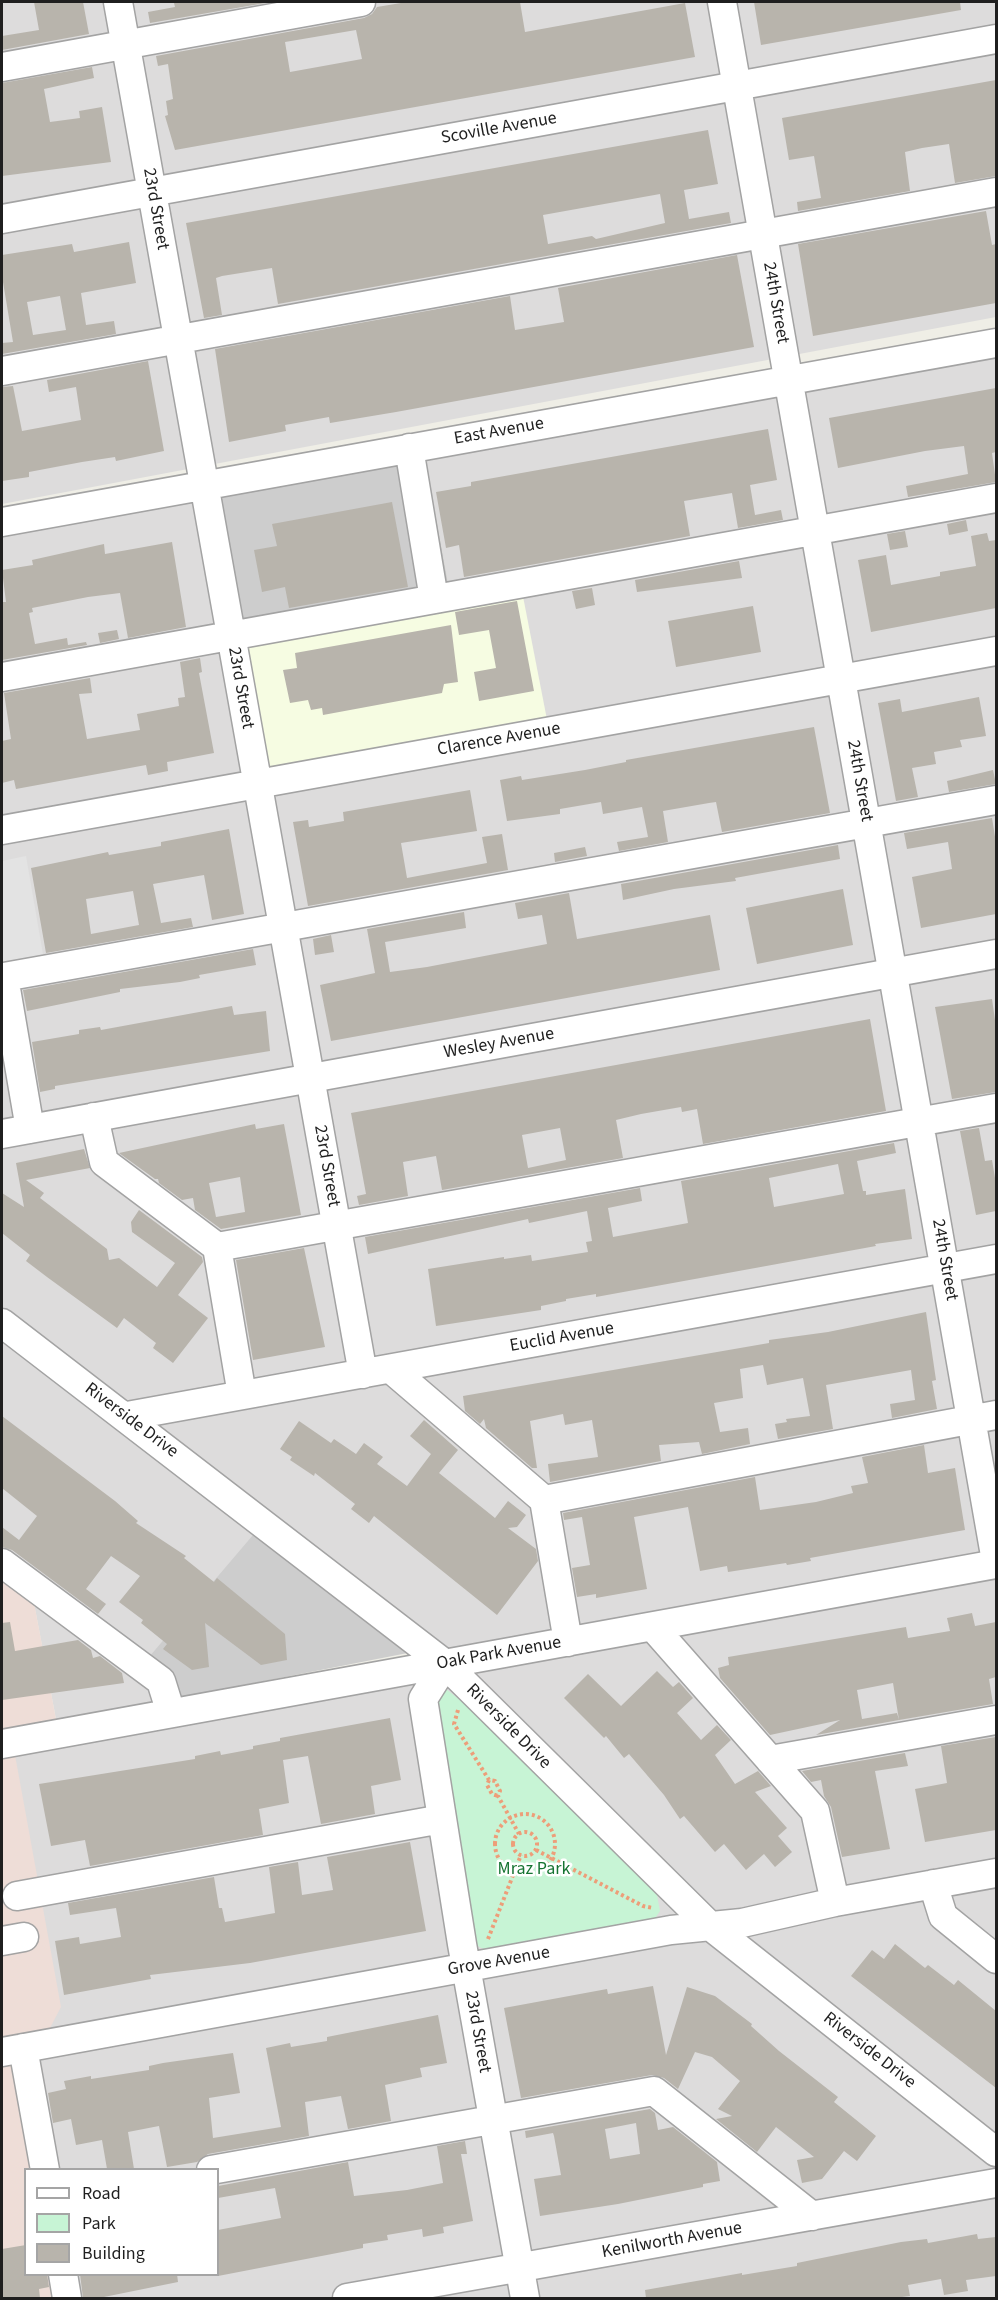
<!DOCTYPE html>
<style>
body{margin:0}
#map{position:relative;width:998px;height:2300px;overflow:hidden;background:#efeee6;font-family:"Source Sans 3",sans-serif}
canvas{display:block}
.frame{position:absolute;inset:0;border:3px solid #1f1f1f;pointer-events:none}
.legend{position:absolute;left:24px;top:2168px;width:195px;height:108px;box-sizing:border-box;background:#fff;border:2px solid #a5a5a5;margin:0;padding:8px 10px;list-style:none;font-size:18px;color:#1f1f1f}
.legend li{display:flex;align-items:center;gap:12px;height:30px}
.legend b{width:30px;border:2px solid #a5a5a5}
</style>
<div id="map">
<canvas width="998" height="2300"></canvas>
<div class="frame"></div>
<ul class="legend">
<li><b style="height:8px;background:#fff"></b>Road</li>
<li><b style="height:16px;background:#c7f4d5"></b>Park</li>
<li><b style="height:16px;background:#b8b4ac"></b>Building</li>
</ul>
</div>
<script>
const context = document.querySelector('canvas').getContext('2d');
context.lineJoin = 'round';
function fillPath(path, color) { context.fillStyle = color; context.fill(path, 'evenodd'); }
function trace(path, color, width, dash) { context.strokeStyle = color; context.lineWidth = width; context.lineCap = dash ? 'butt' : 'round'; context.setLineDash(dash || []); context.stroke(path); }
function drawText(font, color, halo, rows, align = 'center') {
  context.font = font + ' "Source Sans 3",sans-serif'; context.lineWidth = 5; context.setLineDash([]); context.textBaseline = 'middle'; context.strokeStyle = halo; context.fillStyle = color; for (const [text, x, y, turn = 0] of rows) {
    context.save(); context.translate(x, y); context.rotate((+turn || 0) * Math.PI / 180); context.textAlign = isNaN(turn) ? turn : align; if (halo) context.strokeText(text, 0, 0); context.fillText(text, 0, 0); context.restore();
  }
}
const residential = new Path2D(`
 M2,2H996V317L2,504Z
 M996,343V1560L446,1659L2,1323V525L200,490L450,593L423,447Z
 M2,1329L259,1528L191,1707L58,1730L32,1593L2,1569Z
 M996,1567V2178L332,2298H69L64,2275L218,2274V2170L46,2169L13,1744Z
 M996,2182V2298H530L524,2267Z
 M518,2270L523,2298H359Z`);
const commercial = new Path2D(`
 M2,1569L32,1592L58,1730L2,1740Z
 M13,1744L61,2007L40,2047L25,2050L46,2169L26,2170V2274L64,2275L69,2298H2V1747Z`);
const education = new Path2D(`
 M520,581L550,735L255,789L227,637Z`);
const religious = new Path2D(`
 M423,447L450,593L227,637L200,490Z
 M259,1528L418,1651L177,1698L138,1670Z`);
const park = new Path2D(`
 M446,1689L495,1728L657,1895L660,1911L654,1920L489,1951L479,1947L474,1940L434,1715L440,1691Z`);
const parking = new Path2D(`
 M26,856L45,966L2,973V861Z`);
const building = new Path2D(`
 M34,2H83L89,34L2,50V36L39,30Z
 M186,2H271L150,23L148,12L175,7L174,3Z
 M407,2H520L525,32L685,3L695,57L175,150L165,116L168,115L166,101L173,99L168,64L158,66L156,56L364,18L372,14L377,7ZM356,30L362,59L290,72L285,42Z
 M754,2H960L961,10L761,45Z
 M92,67L94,78L44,89L50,122L80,118L79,111L102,107L111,162L2,176V83Z
 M996,80V176L955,183L949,144L922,148L905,152L910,191L798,211L797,202L821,198L814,156L789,160L782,118Z
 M708,130L718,184L684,190L689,219L729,212L731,223L278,304L272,268L222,276L216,278L222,315L204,318L186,223ZM660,194L665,223L596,239L592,236L548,244L543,215Z
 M986,211L992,245L996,244V303L813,336L798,244Z
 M129,242L136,283L81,293L86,325L114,321L116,334L2,354V343L13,342L2,276V255L72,244L74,252ZM60,296L66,330L33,335L27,302Z
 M737,255L754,347L396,412L330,423L329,417L285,425L286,431L229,442L215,349L510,296L515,330L564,322L558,288Z
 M148,361L164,451L116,461L115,457L82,462L29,472V477L2,481V387L13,386L22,431L81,420L76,387L49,392L47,380Z
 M996,388V452L992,453L996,482L908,497L906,486L968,474L964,446L925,451L838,468L829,418Z
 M768,429L777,480L750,485L755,515L781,510L783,520L738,528L732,493L684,501L690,536L464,577L459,545L446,548L436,492L471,486V482Z
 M392,502L408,587L289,608L285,587L262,592L254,550L277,546L272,524Z
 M966,520L968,531L949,535L947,524Z
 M905,531L908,547L890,550L887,534Z
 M987,533L989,541L996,540V608L871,632L858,560L886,555L891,585L940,576V572L976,566L971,536Z
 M172,542L186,627L128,638L120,593L88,597L32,608L33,612L29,613L35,644L67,638L68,645L86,642L87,645L2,660V602H6L2,570L33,565L32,560L104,544L105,554Z
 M739,561L742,578L637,592L635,580Z
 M592,588L595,605L576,609L572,591Z
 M517,601L534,691L479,701L474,672L496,668L489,630L459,635L455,612Z
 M753,606L761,652L676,667L668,621Z
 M451,625L458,682L444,684L442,693L323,715L322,708L311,710L308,700L290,703L283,670L297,668L295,653Z
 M117,630L119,639L100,643L98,633Z
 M200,658L202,672L199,673L214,753L167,762L168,771L148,775L146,765L16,789L14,780L2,783V741L11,739L4,693L90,678L92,693L79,694L87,739L140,730L137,714L179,706L178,698L185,697L180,662Z
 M979,697L986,736L960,740L962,747L934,752L936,764L912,768L918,797L896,801L878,703L900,699L902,712Z
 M814,727L830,813L722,832L716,802L709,803L663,811L668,842L619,851L617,842L648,837L642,807L603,814L601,802L560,809V814L507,821L500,780L521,776L522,780L585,770L626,762V760Z
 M993,770L996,784L949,792L947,781Z
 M470,790L477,831L401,843L407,878L487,863L482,837L502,834L508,870L308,906L293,822L308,820L309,827L344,821L343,812Z
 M992,818L996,843V914L921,928L912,877L952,869L948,842L907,849L904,833Z
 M229,829L244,914L212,920L204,875L153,884L161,923L191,918L193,927L46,953L31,868L108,852L109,855L161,846V842ZM133,891L139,925L91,934L86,899Z
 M838,845L840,859L735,878L736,881L674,889L623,900L621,884Z
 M585,847L587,856L555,862L554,853Z
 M843,889L853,945L757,964L746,908Z
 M569,893L577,939L710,915L720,970L331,1041L320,985L375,973L367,929L464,912L466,928L385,942L390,972L427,967L547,944L542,915L518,919L515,903Z
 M331,935L334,952L315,955L313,939Z
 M253,949L256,965L199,975L200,978L180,982L120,989V992L27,1011L23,990Z
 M992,999L996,1027V1092L952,1099L935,1007Z
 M232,1006L234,1015L266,1011L270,1051L55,1086V1089L40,1092L32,1042L79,1034V1030L100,1027L101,1030Z
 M870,1019L886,1111L703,1144L697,1109L682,1112L681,1107L641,1114L616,1120L623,1158L442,1190L436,1156L403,1162L408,1196L359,1205L357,1196L366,1194L351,1113ZM560,1128L566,1160L528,1168L522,1135Z
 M255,1124L256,1129L284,1124L301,1215L221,1229L195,1210L193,1198L182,1200L159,1183L158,1179H155L119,1153ZM240,1177L245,1212L216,1217L209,1183Z
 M979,1128L985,1161L992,1160L996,1184V1211L976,1215L960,1131Z
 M894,1143L896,1153L857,1161L863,1191H866V1195L905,1189L912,1239L875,1244L876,1246L596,1297V1294L566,1299V1301L541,1306V1310L436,1326L428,1269L504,1257V1259L531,1255L532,1261L588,1252L586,1242L592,1241L587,1211L529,1223L528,1219L368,1254L365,1237L640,1188L642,1201L608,1208L613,1237L688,1223L681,1181ZM838,1164L844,1194L774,1207L769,1178Z
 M84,1149L90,1168L26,1180L44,1193L40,1198L107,1249L109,1260L119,1258L157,1287L175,1263L132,1232L131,1222L139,1210L202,1257L203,1262L178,1295L208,1318L173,1363L153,1348L156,1343L124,1318L117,1328L47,1277L26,1261L30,1255L2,1233V1193L24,1207L16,1163Z
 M304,1248L325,1347L253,1360L236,1260Z
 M926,1312L936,1380L932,1381L937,1409L892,1418L890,1404L915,1400L911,1370L826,1385L833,1429L778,1439L775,1424L787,1422L786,1419L810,1416L803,1378L767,1385L763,1365L740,1369L743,1398L714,1403L720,1432L748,1428L750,1444L702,1454L699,1442L659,1445L661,1461L550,1482L548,1464L598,1457L592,1420L565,1425L563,1414L530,1421L537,1468H532L486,1428L484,1419L480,1424L465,1411L463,1396L769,1343V1340L828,1332Z
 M2,1416L115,1501L138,1521L136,1523L186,1556L184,1558L214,1582L217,1578L285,1634L287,1660L261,1665L205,1623L209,1667L192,1670L163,1649L167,1644L141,1623L143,1620L119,1602L140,1576L111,1556L86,1589L106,1604L98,1614L12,1550L2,1547V1527L19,1540L37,1516L2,1488Z
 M424,1420L458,1450L439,1473L495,1518L508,1501L526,1515L517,1527L508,1528L536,1549L538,1561L497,1615L374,1516L369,1523L351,1509L355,1504L315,1473L314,1476L290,1460L292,1457L280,1449L299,1421L331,1443L334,1439L356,1454L364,1443L383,1457L377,1464L407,1486L431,1454L410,1436Z
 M924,1445L928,1473L955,1468L965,1530L810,1558L811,1561L787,1565L786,1563L728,1572L727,1566L700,1571L688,1507L634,1517L647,1589L596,1598V1594L577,1597L572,1568L590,1565L582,1517L564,1520L563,1513L755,1477L760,1510L816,1502L853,1493L851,1486L868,1483L862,1457Z
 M972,1613L975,1626L996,1622V1677L989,1679L993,1704L899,1720L893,1683L857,1690L862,1719L897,1713L899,1720L816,1735L840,1720L770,1735L720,1678L718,1668L729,1665L728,1657L906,1627L908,1638L950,1631L947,1618Z
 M10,1622L15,1651L78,1640L91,1650L93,1658L100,1656L122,1673L124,1683L2,1700V1623Z
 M657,1671L673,1687L679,1682L693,1698L677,1713L701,1740L717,1725L731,1740L715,1755L735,1784L758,1771L771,1786L755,1792L787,1828L778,1836L792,1852L775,1867L764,1854L746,1870L724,1844L715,1852L684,1816L680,1819L664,1795L629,1754L624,1758L606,1736L604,1738L564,1698L588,1674L621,1706Z
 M390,1718L401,1780L371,1786L375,1814L321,1824L308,1756L283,1760L289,1803L259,1809L263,1835L90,1866L85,1840L51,1846L39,1784L195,1759V1756L220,1751L221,1755L253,1749V1746L280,1741V1738Z
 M996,1737V1830L925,1842L915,1789L947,1783L941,1746Z
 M905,1753L908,1766L875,1771L890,1849L842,1857L831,1807L824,1796L821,1780L811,1782L802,1771Z
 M410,1842L426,1931L250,1963L150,1975L151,1979L64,1995L55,1941L79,1937L80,1944L121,1937L116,1908L70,1915L68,1903L214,1877L219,1908H222L225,1922L275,1913L269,1867L298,1862L302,1895L333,1890L327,1857Z
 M895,1944L925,1968L928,1965L954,1985L958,1980L996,2011V2088L851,1976L872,1950L884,1959Z
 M653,1986L666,2055L687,1987L715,1996L752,2024L751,2026L779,2051L838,2097L834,2102L876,2136L857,2161L844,2151L822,2179L802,2183L797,2160L814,2157L776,2127L757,2152L716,2119L732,2116L718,2109L740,2081L712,2057L695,2052L678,2089L664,2078L652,2075L521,2098L504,2008L607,1989L608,1994Z
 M438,2015L447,2063L420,2068L422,2077L385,2085L391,2121L348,2129L341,2096L305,2102L309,2136L208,2154L197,2162L167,2167L159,2126L128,2132L134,2169H107L102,2140L76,2145L71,2119L53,2123L48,2093L66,2089L64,2081L91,2076V2079L149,2070V2066L163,2063L233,2053L240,2093L209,2098L213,2138L281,2127L266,2048L290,2043L291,2047L327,2041V2037Z
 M650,2109L655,2113L658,2130L673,2127L717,2162L720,2181L703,2184V2187L618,2204L540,2216L534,2179L561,2175L554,2136L553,2133L526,2138L525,2131ZM636,2123L640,2154L610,2159L605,2129Z
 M465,2141L467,2154H461L473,2221L443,2227L444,2233L423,2237L422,2229L387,2235L388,2240L363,2244V2248L218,2276V2230L281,2218L275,2188L218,2198V2186L348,2162L354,2196L407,2190L443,2183L437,2146Z
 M977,2234L978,2239L996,2237V2276L966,2280L968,2291L944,2295L941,2279L908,2285L910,2296L894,2298H646L645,2290L742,2273V2275L797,2266V2263L901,2242L927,2239L928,2243Z
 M26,2245V2274H47L49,2287L39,2289L40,2298H2V2249Z
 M80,2274H177L178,2282L99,2298H83Z`);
const path = new Path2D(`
 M458,1710L454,1724L489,1780L495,1781L500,1791L498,1796L519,1834
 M489,1780L487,1785L492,1794L498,1796
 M495 1844a30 30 0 1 1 60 0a30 30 0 1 1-60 0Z
 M513 1844a12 12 0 1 1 24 0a12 12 0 1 1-24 0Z
 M536,1850L643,1906L653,1908
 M488,1939L521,1855`);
const minor = new Path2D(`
 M118,2L363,1374
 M722,2L996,1561
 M2,67L361,2
 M2,219L996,39
 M2,371L996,192
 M409,448L434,599
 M2,522L996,343
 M2,677L996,498
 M2,830L996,651
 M94,1117L104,1162L217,1247L242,1395
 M30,1129L4,977L996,800
 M2,1134L996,954
 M217,1247L996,1108
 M2,1323L445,1664L709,1925L996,2152
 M391,1369L544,1500L568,1642
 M127,1416L996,1259
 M544,1500L996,1415
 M2,1563L161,1681L171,1713
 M653,1627L815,1811L835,1902
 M445,1664L423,1699L462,1944L525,2298
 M2,1744L996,1564
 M770,1760L996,1720
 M933,1884L943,1916L996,1959
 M17,1896L442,1819
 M2,1941L24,1937
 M23,2048L45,2170
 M2,2052L671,1930L742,1923L835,1902L996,1873
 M211,2170L654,2091L812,2216
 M63,2274L67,2298
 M347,2298L996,2183`);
const streetNames = [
 ["Scoville Avenue",499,129,-10],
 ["23rd Street",155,209,80],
 ["24th Street",775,303,80],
 ["East Avenue",499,432,-10],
 ["23rd Street",240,688,80],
 ["Clarence Avenue",499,740,-10],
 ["24th Street",859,781,80],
 ["Wesley Avenue",499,1044,-10],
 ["23rd Street",326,1166,80],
 ["24th Street",944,1260,80],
 ["Euclid Avenue",562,1338,-10],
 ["Riverside Drive",131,1421,37],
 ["Oak Park Avenue",499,1654,-10],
 ["Riverside Drive",508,1727,45],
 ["Grove Avenue",499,1962,-10],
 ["23rd Street",477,2032,80],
 ["Riverside Drive",869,2051,38],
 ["Kenilworth Avenue",672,2241,-10]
];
const parkNames = [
 ["Mraz Park",534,1870]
];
fillPath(residential, '#dddcdc');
fillPath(commercial, '#eeddd7');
fillPath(education, '#f6fce2');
fillPath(religious, '#cdcdcd');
fillPath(park, '#c7f4d5');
fillPath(parking, '#e3e3e3');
fillPath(building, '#b8b4ac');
trace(minor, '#a3a3a3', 31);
trace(path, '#ed9e79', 4, [3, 3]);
trace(minor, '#fff', 28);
drawText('18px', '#1f1f1f', '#fff', streetNames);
drawText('18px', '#167432', '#fff', parkNames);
</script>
